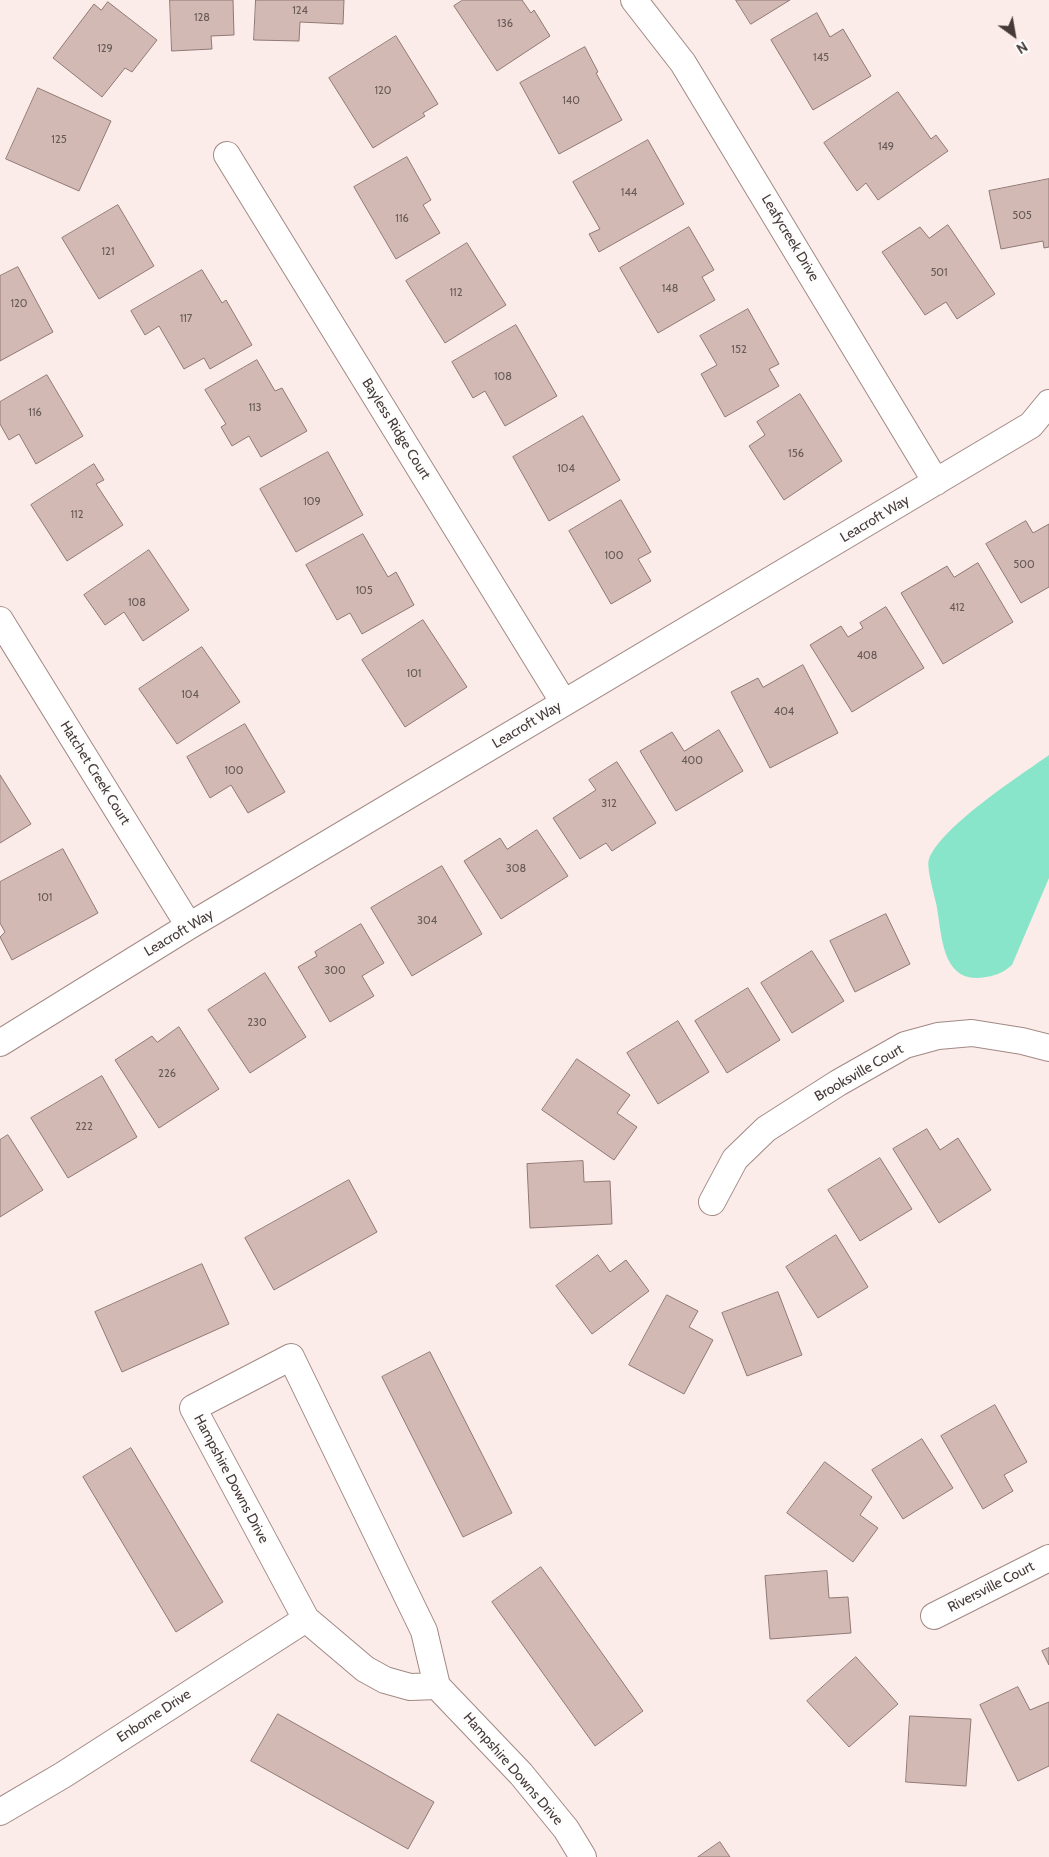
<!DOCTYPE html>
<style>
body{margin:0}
#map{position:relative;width:1049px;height:1857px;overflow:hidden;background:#fcece9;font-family:Cabin,sans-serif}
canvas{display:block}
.north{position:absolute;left:989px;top:10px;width:50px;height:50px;-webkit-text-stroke:4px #fdfdfd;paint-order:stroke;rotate:148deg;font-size:14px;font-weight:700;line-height:20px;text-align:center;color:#453a38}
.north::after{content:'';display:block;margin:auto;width:18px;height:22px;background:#453a38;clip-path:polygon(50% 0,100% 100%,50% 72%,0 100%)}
</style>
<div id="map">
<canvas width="1049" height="1857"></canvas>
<div class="north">N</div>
</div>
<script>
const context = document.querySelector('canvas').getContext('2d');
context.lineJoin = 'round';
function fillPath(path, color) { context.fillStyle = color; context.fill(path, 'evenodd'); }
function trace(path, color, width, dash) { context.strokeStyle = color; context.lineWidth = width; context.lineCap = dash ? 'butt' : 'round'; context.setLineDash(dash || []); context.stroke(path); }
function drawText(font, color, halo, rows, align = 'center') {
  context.font = font + ' Cabin,sans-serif'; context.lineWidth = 5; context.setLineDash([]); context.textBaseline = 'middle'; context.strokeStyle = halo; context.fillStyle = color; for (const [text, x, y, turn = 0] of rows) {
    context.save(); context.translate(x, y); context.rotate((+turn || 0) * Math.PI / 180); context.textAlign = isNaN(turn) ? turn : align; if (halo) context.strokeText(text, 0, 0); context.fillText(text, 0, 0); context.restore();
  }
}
const water = new Path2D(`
 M1049,755V878L1012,965C1002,974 992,977 978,978C940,979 942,930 936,903C934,893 926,867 929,859C942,826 1018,777 1049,755Z`);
const building = new Path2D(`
 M170,0H233L234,35L211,36L212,49L172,51Z
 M256,0H344L343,24L300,22L299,41L254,40Z
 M463,0H522L531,13L534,10L550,36L497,71L454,6Z
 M736,0H790L751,24Z
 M108,2L157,40L132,72L125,68L102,97L53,58L94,4L101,10Z
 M817,13L830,37L843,29L871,76L813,110L771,40Z
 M396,36L438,104L423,113L425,116L373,148L329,78Z
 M585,47L598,72L596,73L622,120L559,154L520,83Z
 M38,88L111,121L79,191L6,159Z
 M898,92L931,139L936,135L948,151L878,200L866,183L857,191L824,143Z
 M648,140L684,204L599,252L589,234L600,229L573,182Z
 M407,157L431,200L423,205L440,233L396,259L354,187Z
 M1049,179V247L1044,248L1043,241L1001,249L989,191Z
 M118,205L154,266L99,299L62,238Z
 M948,225L995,294L957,319L946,302L925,315L882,252L920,227L929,238Z
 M689,227L714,270L702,277L715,300L658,333L620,268Z
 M467,243L506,305L445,343L406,281Z
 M18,267L53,332L0,361V276Z
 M202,270L222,303L226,300L252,345L210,369L204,358L184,369L159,326L145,335L131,311Z
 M748,309L779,364L769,369L779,386L725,417L701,374L717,365L700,336Z
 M516,325L557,396L505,426L485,391L473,398L452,362Z
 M257,360L275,391L282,388L307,431L261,457L249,436L232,446L221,427L226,424L205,390Z
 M47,375L83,436L36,464L19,434L9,440L0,424V402Z
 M800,394L842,461L784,500L749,446L765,435L757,422Z
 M583,416L620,480L549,521L513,457Z
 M328,452L363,515L296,552L260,489Z
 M94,464L104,480L96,484L123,525L67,561L31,505Z
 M621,500L651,552L638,559L651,581L611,604L569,531Z
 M1026,521L1033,533L1049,524V587L1021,603L986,544Z
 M363,534L388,577L396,572L414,605L362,634L350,613L337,620L306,565Z
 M149,550L189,610L143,641L124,612L105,625L84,595Z
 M978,563L1013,622L943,664L901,593L947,566L954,577Z
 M886,607L924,668L852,712L810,645L841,626L848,637L863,628L860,623Z
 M423,620L467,687L405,727L362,660Z
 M202,647L240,702L177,744L139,689Z
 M803,665L838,733L770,768L731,692L758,678L763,687Z
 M245,724L285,792L248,813L231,785L210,798L187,757Z
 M719,730L743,771L676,811L640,751L672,732L684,751Z
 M617,762L656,823L612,851L606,843L580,859L553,818L596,790L589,780Z
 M0,775L31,824L0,843Z
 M537,830L568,876L501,919L464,861L500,838L507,849Z
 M63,849L98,913L12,960L0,937L5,932L0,923V882Z
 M442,866L482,934L412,976L371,908Z
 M886,914L910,964L855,992L830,941Z
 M361,924L384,963L362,976L374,996L330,1022L298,967L317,956L315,952Z
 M812,951L844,1001L792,1033L761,983Z
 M265,973L306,1037L250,1073L208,1010Z
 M748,988L780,1040L727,1073L695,1021Z
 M678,1021L709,1072L658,1104L627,1053Z
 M179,1027L219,1089L159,1128L115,1060L152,1036L157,1042Z
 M577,1059L630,1095L617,1113L637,1127L614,1160L542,1110Z
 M102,1076L137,1137L68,1178L31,1118Z
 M927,1129L940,1150L958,1138L991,1190L939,1223L893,1149Z
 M8,1135L43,1190L0,1217V1140Z
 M880,1158L912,1209L860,1241L828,1190Z
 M583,1161L584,1182L610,1181L612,1224L530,1228L527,1164Z
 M349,1180L377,1232L274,1290L245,1238Z
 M836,1235L868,1287L818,1318L786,1267Z
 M598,1255L610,1272L626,1260L649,1291L592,1334L556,1286Z
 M202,1264L229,1324L122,1372L95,1312Z
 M778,1292L802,1355L747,1376L722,1313Z
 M667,1295L698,1311L689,1327L713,1340L684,1394L629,1365Z
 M430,1352L512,1513L463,1537L382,1377Z
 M995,1405L1027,1462L1004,1475L1013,1491L983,1509L941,1436Z
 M922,1439L953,1488L903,1519L872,1470Z
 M131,1448L223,1602L176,1632L83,1477Z
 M825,1462L872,1497L860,1515L878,1528L853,1562L787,1513Z
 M541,1567L643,1711L595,1746L492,1602Z
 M827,1571L829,1598L848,1597L851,1633L770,1639L765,1576Z
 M1049,1648V1665L1042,1651Z
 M856,1657L898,1704L849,1747L807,1701Z
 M1018,1687L1030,1710L1049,1702V1766L1018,1781L980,1705Z
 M278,1714L434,1802L408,1849L251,1761Z
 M910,1716L971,1719L966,1786L906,1782Z
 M720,1842L730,1857H698Z`);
const minor = new Path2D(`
 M634,0L683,63L936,482
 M227,155L564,703
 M0,620L189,926
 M0,1043L189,926L1031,425L1049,403
 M712,1202L735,1159L766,1129L838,1083L905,1045L938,1036L972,1033L1022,1041L1049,1048
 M934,1616L1049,1558
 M437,1686L410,1687L385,1680L365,1669L306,1619L193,1408L291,1357L424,1631L437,1686L521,1774L566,1829L583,1857
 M0,1812L63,1775L306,1619`);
const numberNames = [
 ["124",300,11],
 ["128",202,18],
 ["136",505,24],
 ["129",105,49],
 ["145",821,58],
 ["120",383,91],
 ["140",571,101],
 ["125",59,140],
 ["149",886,147],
 ["144",629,193],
 ["505",1022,216],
 ["116",402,219],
 ["121",108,252],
 ["501",939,273],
 ["148",670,289],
 ["112",456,293],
 ["120",19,304],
 ["117",186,319],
 ["152",739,350],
 ["108",503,377],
 ["113",255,408],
 ["116",35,413],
 ["156",796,454],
 ["104",566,469],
 ["109",312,502],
 ["112",77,515],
 ["100",614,556],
 ["500",1024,565],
 ["105",364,591],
 ["108",137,603],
 ["412",957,608],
 ["408",867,656],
 ["101",414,674],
 ["104",190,695],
 ["404",784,712],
 ["400",692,761],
 ["100",234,771],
 ["312",609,804],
 ["308",516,869],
 ["101",45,898],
 ["304",427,921],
 ["300",335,971],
 ["230",257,1023],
 ["226",167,1074],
 ["222",84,1127]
];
const streetNames = [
 ["Leafycreek Drive",790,238,59],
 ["Bayless Ridge Court",396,429,58],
 ["Leacroft Way",875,519,-31],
 ["Leacroft Way",527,725,-31],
 ["Hatchet Creek Court",95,773,58],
 ["Leacroft Way",179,933,-31],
 ["Brooksville Court",859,1073,-30],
 ["Hampshire Downs Drive",231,1479,62],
 ["Riversville Court",991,1587,-27],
 ["Enborne Drive",154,1716,-33],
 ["Hampshire Downs Drive",513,1769,49]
];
fillPath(water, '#89e5c9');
fillPath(building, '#d2b9b4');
trace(building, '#907975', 1);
trace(minor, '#a18984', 28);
trace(minor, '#fff', 26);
drawText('11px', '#685a57', null, numberNames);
drawText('14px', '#453a38', '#fdfdfd', streetNames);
</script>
